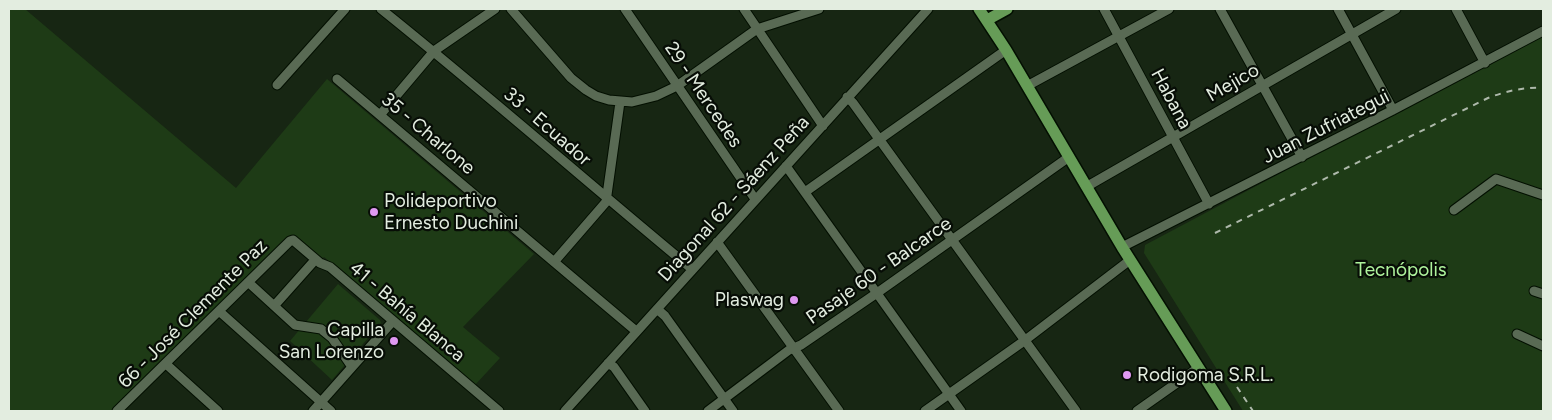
<!DOCTYPE html>
<meta charset="utf-8">
<style>
body{margin:0}
#map{position:relative;width:1552px;height:420px;overflow:hidden;background:#172613;font-family:Figtree,sans-serif}
canvas{display:block}
.frame{position:absolute;inset:0;border:10px solid #e3ede0;pointer-events:none}
</style>
<div id="map">
<canvas width="1552" height="420"></canvas>
<div class="frame"></div>
</div>
<script>
const context = document.querySelector('canvas').getContext('2d');
context.lineJoin = 'round';
function fillPath(path, color) { context.fillStyle = color; context.fill(path, 'evenodd'); }
function trace(path, color, width, dash) { context.strokeStyle = color; context.lineWidth = width; context.lineCap = dash ? 'butt' : 'round'; context.setLineDash(dash || []); context.stroke(path); }
function drawText(font, color, halo, rows, align = 'center') {
  context.font = font + ' Figtree,sans-serif'; context.lineWidth = 4.5; context.setLineDash([]); context.textBaseline = 'middle'; context.strokeStyle = halo; context.fillStyle = color; for (const [text, x, y, turn = 0] of rows) {
    context.save(); context.translate(x, y); context.rotate((+turn || 0) * Math.PI / 180); context.textAlign = isNaN(turn) ? turn : align; if (halo) context.strokeText(text, 0, 0); context.fillText(text, 0, 0); context.restore();
  }
}
const green = new Path2D(`
 M9,9H25L236,188L327,79L534,254L463,327L500,358L475,385L324,257L321,260L292,236L113,411H9Z
 M1543,34V411H1243L1144,253L1145,245Z
 M338,284L380,320L381,323L332,380L290,341Z`);
const minor = new Path2D(`
 M381,9C487,94 588,183 692,269
 M511,9L571,78L586,90L596,96L609,100L632,102L656,96L677,86L757,29L819,9
 M625,9L755,199
 M744,9L823,126
 M1104,9L1209,204
 M1220,9L1302,157
 M1338,9L1393,110
 M1456,9L1485,63
 M337,79L636,331
 M277,85L345,9
 M1027,86L1169,9
 M847,97L853,103L1076,411
 M380,115L434,51L495,9
 M786,166L961,411
 M1086,187L1396,9
 M805,192L1006,50
 M1454,210L1496,179L1543,195
 M717,242L839,411
 M1122,247L1393,110L1543,31
 M554,262L606,202L620,102
 M248,282L295,325L321,329L332,338L352,367
 M1534,291L1543,294
 M274,306L315,260
 M657,309L665,316L733,411
 M219,311L331,411
 M1517,334L1543,346
 M608,363L614,367L645,411
 M166,364L218,411
 M117,411L290,241L293,240L320,263L330,267L499,411
 M313,411L393,321
 M565,411L928,9
 M708,411L789,350L801,345L877,293L1069,157
 M925,411L1024,341L1130,260
 M1137,411L1198,368`);
const major = new Path2D(`
 M979,9L1006,50L1122,247L1226,411
 M987,20L1007,9`);
const rail = new Path2D(`
 M1215,233L1488,98C1506,91 1524,87 1543,88
 M1237,387L1253,411`);
const markers = [
 [374,212,5,"#df98f1"],
 [794,300,5,"#df98f1"],
 [394,341,5,"#df98f1"],
 [1127,375,5,"#df98f1"]
];
const streetNames = [
 ["Mejico",1233,83,-30],
 ["29 - Mercedes",703,95,56],
 ["Habana",1171,99,62],
 ["33 - Ecuador",547,127,41],
 ["Juan Zufriategui",1326,127,-27],
 ["35 - Charlone",428,134,40],
 ["Diagonal 62 - Sáenz Peña",734,199,-48],
 ["Pasaje 60 - Balcarce",879,271,-35],
 ["41 - Bahía Blanca",407,312,40],
 ["66 - José Clemente Paz",193,314,-45]
];
const poiNames = [
 ["Polideportivo",384,201],
 ["Ernesto Duchini",384,223],
 ["Plaswag",784,300,"right"],
 ["Capilla",384,330,"right"],
 ["San Lorenzo",384,352,"right"],
 ["Rodigoma S.R.L.",1137,375]
];
const parkNames = [
 ["Tecnópolis",1401,270]
];
fillPath(green, '#1e3b16');
trace(minor, '#030f01', 11);
trace(major, '#030f01', 14);
trace(minor, '#596a54', 9);
trace(major, '#669c57', 11);
trace(rail, '#aeb9ab', 2, [6, 6]);
for (const [x, y, r, color] of markers) { const dot = new Path2D(); dot.arc(x, y, r, 0, 2 * Math.PI); context.fillStyle = color; context.fill(dot); trace(dot, '#070d06', 2); }
drawText('19px', '#e3ede0', '#070d06', streetNames);
drawText('19px', '#e3ede0', '#070d06', poiNames, 'left');
drawText('19px', '#aef39c', '#070d06', parkNames);
</script>
